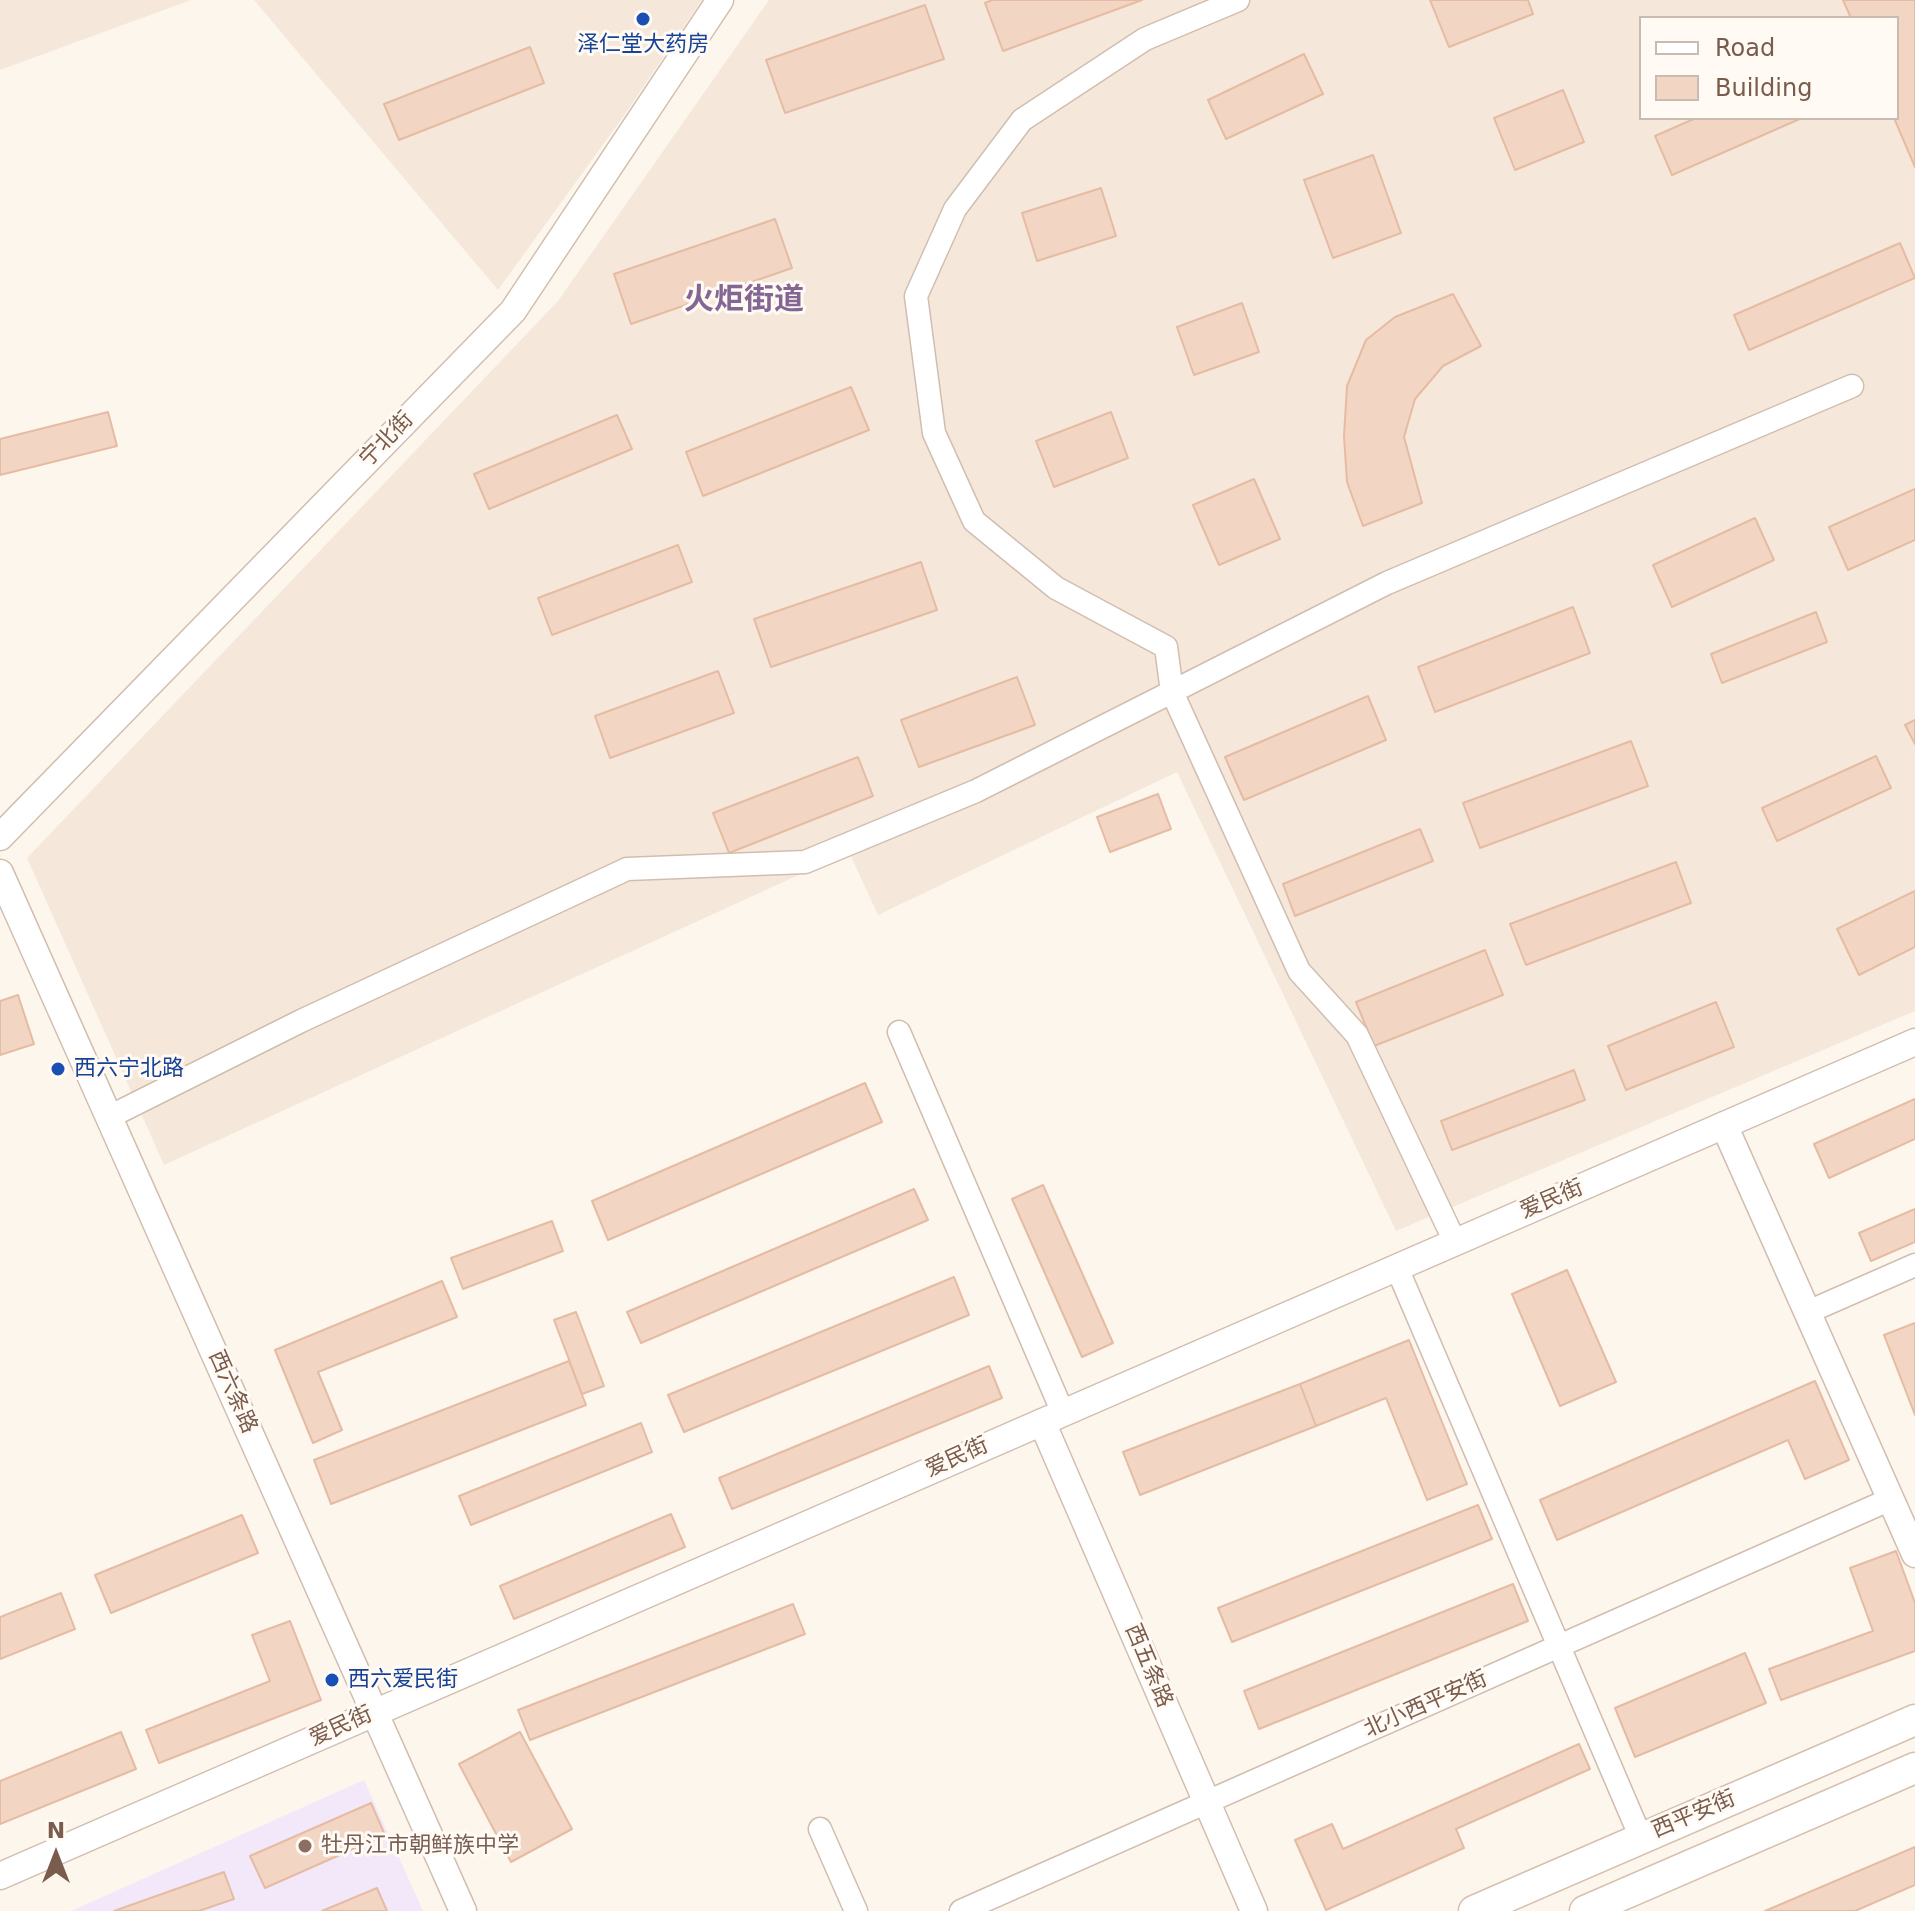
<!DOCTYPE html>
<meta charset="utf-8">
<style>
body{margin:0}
#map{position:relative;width:1915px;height:1911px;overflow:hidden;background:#fdf6ec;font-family:"DejaVu Sans",sans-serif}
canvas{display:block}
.legend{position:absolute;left:1639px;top:16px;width:260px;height:104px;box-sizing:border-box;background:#fffaf3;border:2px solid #cabbb1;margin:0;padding:10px 14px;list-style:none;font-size:24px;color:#7a5c4d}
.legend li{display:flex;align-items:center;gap:16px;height:40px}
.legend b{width:40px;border:2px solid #cabbb1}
.north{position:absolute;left:16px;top:1815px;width:80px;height:80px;-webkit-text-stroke:6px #fffaf3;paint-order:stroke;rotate:0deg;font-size:22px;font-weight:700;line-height:32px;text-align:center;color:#7a5c4d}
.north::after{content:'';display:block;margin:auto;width:28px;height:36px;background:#7a5c4d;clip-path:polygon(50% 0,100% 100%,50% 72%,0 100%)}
</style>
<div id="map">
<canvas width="1915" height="1911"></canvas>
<ul class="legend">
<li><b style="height:10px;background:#fff"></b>Road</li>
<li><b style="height:22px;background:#f3d5c3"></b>Building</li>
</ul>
<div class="north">N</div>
</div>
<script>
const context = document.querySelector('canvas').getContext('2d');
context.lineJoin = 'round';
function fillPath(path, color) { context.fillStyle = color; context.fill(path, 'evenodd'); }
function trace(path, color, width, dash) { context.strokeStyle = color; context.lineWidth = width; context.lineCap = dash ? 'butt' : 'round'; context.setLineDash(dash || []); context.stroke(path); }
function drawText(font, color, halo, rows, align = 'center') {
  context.font = font + ' "DejaVu Sans","Noto Sans SC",sans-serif'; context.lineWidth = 6; context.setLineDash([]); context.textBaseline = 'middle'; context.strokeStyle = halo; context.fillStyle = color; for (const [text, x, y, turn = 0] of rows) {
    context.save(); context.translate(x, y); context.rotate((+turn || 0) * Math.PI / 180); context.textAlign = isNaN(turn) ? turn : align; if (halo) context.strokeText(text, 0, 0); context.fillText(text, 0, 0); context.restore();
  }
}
const residential = new Path2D(`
 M0,0H191L0,70Z
 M254,0H702L623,117L498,290Z
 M769,0H1915V1011L1396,1231L1177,772L878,915L849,852L164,1165L27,858L558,301ZM1641,18H1897V118H1641Z`);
const education = new Path2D(`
 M364,1780L423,1911H71Z`);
const building = new Path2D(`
 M992,0H1142L1003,51L985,3Z
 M1430,0H1528L1533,14L1449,47Z
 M1843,0H1915V167L1894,118H1897V18H1851Z
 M925,5L944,59L785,113L766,60Z
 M530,47L544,83L399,140L384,104Z
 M1304,54L1323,94L1226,139L1208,100Z
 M1563,90L1584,142L1515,170L1494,118Z
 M1696,118H1802L1672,175L1655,136Z
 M1373,155L1401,233L1333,258L1304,180Z
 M1101,188L1116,236L1037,261L1022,213Z
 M775,219L792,268L631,324L614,274Z
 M1900,243L1915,278L1749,350L1734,315Z
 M1453,294L1481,346L1443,366L1415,399L1404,437L1422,503L1363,526L1347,482L1344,436L1347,386L1366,340L1395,317Z
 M1242,303L1259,352L1194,375L1177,327Z
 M851,387L869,430L703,496L686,452Z
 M108,412L117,446L0,475V439Z
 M1111,412L1128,458L1054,487L1036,441Z
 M617,415L632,449L489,509L474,474Z
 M1254,479L1280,539L1219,565L1193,505Z
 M1915,489V540L1848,570L1829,527Z
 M1755,518L1774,560L1672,607L1653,565Z
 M678,545L692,582L552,635L538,598Z
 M921,562L937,610L771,667L754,619Z
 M1573,607L1590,653L1435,712L1418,667Z
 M1816,612L1827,642L1722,683L1711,654Z
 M718,671L734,713L610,758L595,716Z
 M1017,677L1035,725L919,767L901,720Z
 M1368,696L1386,740L1244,800L1225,757Z
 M1915,720V744L1905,725Z
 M1631,741L1648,786L1480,848L1463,803Z
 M1876,756L1891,788L1777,841L1762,808Z
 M858,757L873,796L729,853L713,813Z
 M1158,794L1171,829L1110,852L1097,817Z
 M1420,829L1433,861L1295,916L1283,884Z
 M1676,862L1691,903L1526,965L1510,924Z
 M1915,891V947L1859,975L1837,929Z
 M1485,950L1503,995L1374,1046L1356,1002Z
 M18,995L34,1044L0,1055V1001Z
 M1716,1002L1734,1047L1626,1090L1608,1046Z
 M1574,1070L1585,1100L1452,1150L1441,1121Z
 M865,1083L882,1122L608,1240L592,1201Z
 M1915,1099V1139L1829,1178L1814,1144Z
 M1043,1185L1113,1343L1082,1357L1012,1199Z
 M914,1189L928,1220L641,1343L627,1312Z
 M1915,1209V1242L1871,1261L1859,1233Z
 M552,1221L563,1251L463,1289L451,1258Z
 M1567,1270L1616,1382L1560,1406L1512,1294Z
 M954,1277L969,1315L684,1432L668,1395Z
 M442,1281L457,1317L318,1372L342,1430L313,1443L275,1350Z
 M576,1312L604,1386L582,1394L554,1320Z
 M1915,1323V1415L1884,1335Z
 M1409,1340L1467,1484L1427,1500L1386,1398L1316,1426L1300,1384Z
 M569,1361L586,1405L331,1504L314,1460Z
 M989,1366L1002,1398L732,1509L719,1478Z
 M1815,1381L1849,1460L1805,1479L1788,1440L1557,1540L1540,1500Z
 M1300,1384L1316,1426L1140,1495L1123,1452Z
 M641,1423L652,1452L471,1525L459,1496Z
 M1478,1505L1492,1539L1232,1642L1218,1608Z
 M671,1514L685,1547L514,1619L500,1586Z
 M242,1515L258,1553L111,1613L95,1575Z
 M1896,1551L1915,1603V1651L1781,1700L1769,1669L1873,1631L1850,1568Z
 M1513,1584L1528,1621L1259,1729L1244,1691Z
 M61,1593L75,1629L0,1659V1617Z
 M793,1604L805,1634L530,1740L518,1710Z
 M290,1621L321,1700L159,1763L146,1730L270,1681L252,1635Z
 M1745,1653L1766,1703L1635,1757L1615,1708Z
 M121,1732L136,1769L0,1824V1781Z
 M520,1732L572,1829L511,1862L459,1764Z
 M1579,1744L1590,1769L1456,1829L1464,1848L1326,1910L1295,1840L1332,1824L1343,1849Z
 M371,1803L385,1835L265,1888L250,1856Z
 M1915,1847V1885L1855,1911H1765Z
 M224,1872L234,1899L199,1911H114Z
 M377,1888L387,1911H322Z`);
const minor = new Path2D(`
 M1238,0L1145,39L1022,120L955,209L916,296L934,433L974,521L1056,588L1166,647L1172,692L1299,971L1357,1035L1455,1242
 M899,1032L1063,1413
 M109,1117L301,1021L627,869L805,862L976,791L1387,583L1852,386
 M1397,1268L1641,1838
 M1808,1312L1915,1265
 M820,1829L856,1911
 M961,1911L1891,1499`);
const tertiary = new Path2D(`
 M0,837L513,311L720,0
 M0,873L463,1911
 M1724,1125L1915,1554
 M1042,1422L1254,1911
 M0,1876L1915,1042`);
const secondary = new Path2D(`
 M1474,1911L1915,1720
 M1585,1911L1915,1768`);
const markers = [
 [643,19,8,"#1a4fb4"],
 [58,1069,8,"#1a4fb4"],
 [332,1680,8,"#1a4fb4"],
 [305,1846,8,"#8d6e63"]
];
const transitNames = [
 ["泽仁堂大药房",643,45,"center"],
 ["西六宁北路",74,1069],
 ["西六爱民街",348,1680]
];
const streetNames = [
 ["宁北街",387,440,-46],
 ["爱民街",1552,1200,-23],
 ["西六条路",232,1392,66],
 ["爱民街",957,1458,-24],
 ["西五条路",1148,1666,67],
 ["北小西平安街",1426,1705,-24],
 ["爱民街",341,1727,-24],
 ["西平安街",1694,1815,-23]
];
const educationNames = [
 ["牡丹江市朝鲜族中学",321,1846]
];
const districtNames = [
 ["火炬街道",744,301]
];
fillPath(residential, '#f5e8da');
fillPath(education, '#f3e8fa');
fillPath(building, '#f3d5c3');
trace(building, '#e6bba3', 2);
trace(minor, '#d1beb0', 25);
trace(tertiary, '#d1beb0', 29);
trace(secondary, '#d6c0b0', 33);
trace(minor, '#fff', 22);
trace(tertiary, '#fff', 26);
trace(secondary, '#fff', 30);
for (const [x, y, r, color] of markers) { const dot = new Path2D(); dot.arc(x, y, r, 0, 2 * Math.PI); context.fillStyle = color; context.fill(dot); trace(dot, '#fffaf3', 3); }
drawText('22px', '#164399', '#fffaf3', transitNames, 'left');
drawText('22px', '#7a5c4d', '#fffaf3', streetNames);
drawText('22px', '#785e54', '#fffaf3', educationNames, 'left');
drawText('bold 30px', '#846695', '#fffaf3', districtNames);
</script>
